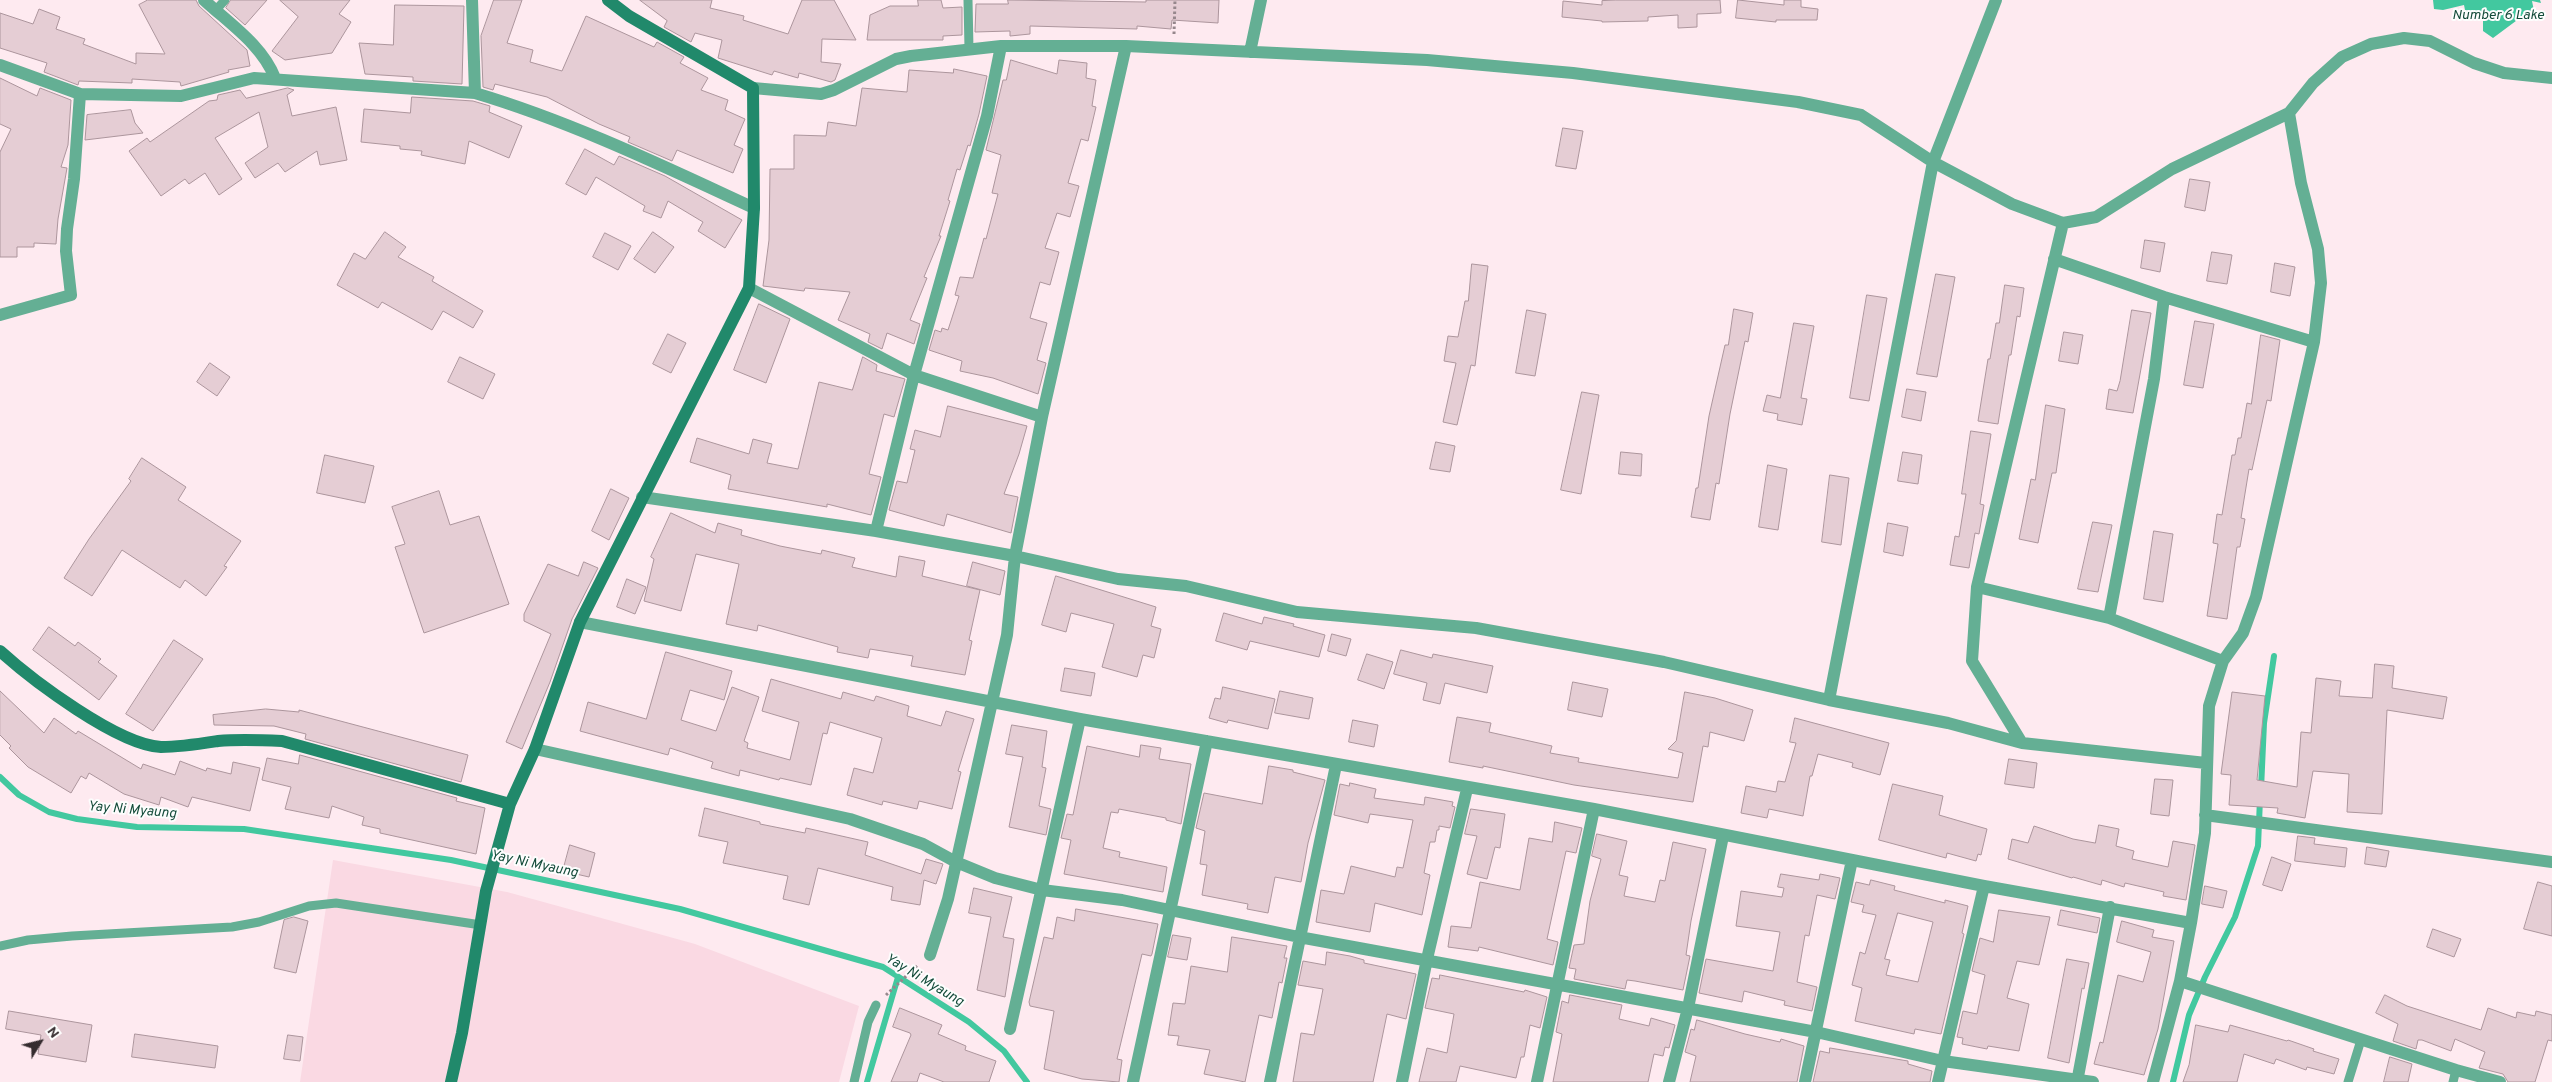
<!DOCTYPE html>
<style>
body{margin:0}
#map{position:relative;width:2552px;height:1082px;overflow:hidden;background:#feeaf0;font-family:Overpass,sans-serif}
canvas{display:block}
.north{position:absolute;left:15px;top:1017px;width:50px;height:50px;-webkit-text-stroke:4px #fdfdfd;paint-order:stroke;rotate:54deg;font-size:14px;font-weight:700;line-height:20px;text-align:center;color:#352c2f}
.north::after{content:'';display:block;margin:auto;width:18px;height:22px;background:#352c2f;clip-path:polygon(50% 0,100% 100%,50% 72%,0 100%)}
</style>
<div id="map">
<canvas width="2552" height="1082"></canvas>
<div class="north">N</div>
</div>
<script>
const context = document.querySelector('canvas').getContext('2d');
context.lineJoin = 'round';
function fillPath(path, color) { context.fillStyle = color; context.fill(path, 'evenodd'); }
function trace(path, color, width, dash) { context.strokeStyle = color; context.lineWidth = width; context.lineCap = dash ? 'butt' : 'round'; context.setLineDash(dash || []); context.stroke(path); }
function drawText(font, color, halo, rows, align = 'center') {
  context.font = font + ' Overpass,sans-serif'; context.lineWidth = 4; context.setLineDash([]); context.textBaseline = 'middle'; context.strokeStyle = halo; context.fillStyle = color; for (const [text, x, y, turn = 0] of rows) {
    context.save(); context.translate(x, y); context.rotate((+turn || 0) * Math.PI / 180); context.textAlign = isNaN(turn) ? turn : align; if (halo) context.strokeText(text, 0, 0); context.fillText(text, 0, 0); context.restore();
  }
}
const built = new Path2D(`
 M333,860L507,892L558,906L695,944L859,1006L839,1082H300Z`);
const water = new Path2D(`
 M2433,0H2540L2541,3L2532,1L2534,11L2524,15L2493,38L2483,31V18L2476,13L2465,10L2464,5L2443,10L2434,9Z`);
const stream = new Path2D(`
 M0,777L19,795L49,812L77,819L137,827L244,829L451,860L680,909L883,967L969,1022L1004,1051L1027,1082
 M2261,789L2264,723L2274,656
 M867,1082L898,977
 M2173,1082L2189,1015L2205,977L2235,917L2258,846L2260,799`);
const building = new Path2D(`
 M148,0H196L199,6L247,50L250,66L228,70L229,72L181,86L180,82L132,79V83L79,81L78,85L44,72L47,63L0,48V13L33,24L39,9L60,17L56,29L85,39L83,44L136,64V53L165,54L139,5Z
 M231,0H267L245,25L226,8Z
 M280,0H350L339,14L351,22L332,53L285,60L272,51L298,17Z
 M494,0H522L507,43L533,50L530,62L562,71L586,16L654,47L657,42L684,57L680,63L708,78L701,90L728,100L725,110L745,119L734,145L743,149L733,173L677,150L672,161L628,142L630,137L599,124L547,97L495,84L493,90L483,87L481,36Z
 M640,0H712L710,8L744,16L743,20L788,34L802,0H834L856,40L822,39L821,62L841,64L835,80L831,82L799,73L798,78L774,71L772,75L718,58L722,40L695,33L691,42L664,27L667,21Z
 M918,0H941L943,8L962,7V35L943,36V40H867L870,15L890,6H918Z
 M1008,0L1146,2V0H1219L1218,23L1172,20L1171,29L1137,26V29L1030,26V34L1010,36V31L975,32L976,4H1008Z
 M1616,0H1720L1721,13L1697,14V27L1678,28V15L1648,17V21L1602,22V21L1562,17L1563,1L1602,5V1Z
 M1738,0L1784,5V0H1801V7L1818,9L1817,20H1776V22L1736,18Z
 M395,5L464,6L462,84L413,81V77L365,74L359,43L393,45Z
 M1011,60L1057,74L1059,60L1087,63L1086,78L1096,80L1092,106L1096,107L1088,141L1081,139L1068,183L1079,186L1070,217L1057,213L1045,248L1059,252L1050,285L1040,282L1030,318L1047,323L1037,360L1046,363L1038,394L993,378L960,371L962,361L929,350L935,330L941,332L942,328L948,330L959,296L955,295L960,277L973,278L984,238L986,239L998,194L992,193L1001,155L986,150L1003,80H1006Z
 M954,69L987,76L979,114L970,146L968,145L960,170L957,169L948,200L950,201L939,236H941L924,277L927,278L910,320L920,324L914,344L887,333L882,349L868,342L870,334L838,320L850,292L805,288L804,291L763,286L769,240L770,169H794V135L826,136L828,122L856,126L862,88L907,92L909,70L953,73Z
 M0,78L37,96L40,88L71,100L68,145L61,167L67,168L58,219L56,244L34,243V247H17V257H0V152L11,129L0,124Z
 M288,88L294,90L287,95L292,116L336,107L347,160L320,165L317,151L285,172L278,163L255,178L245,163L268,147L259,112L215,138L242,179L219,195L205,173L189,184L185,179L161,196L129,151L147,138L150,142L209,101L217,100L218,95L240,90L246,98Z
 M412,97L473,101L490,106L489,112L522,126L509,158L469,141L465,164L421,155L422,151L400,149V146L361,142L364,109L410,113Z
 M131,110L135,123L143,133L85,140L87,115Z
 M1563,128L1583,131L1576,169L1556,166Z
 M585,149L614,165L619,156L665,176L742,220L725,248L698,231L703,222L668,201L661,218L643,211L645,206L596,177L586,195L566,184Z
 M2190,179L2210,182L2205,211L2185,207Z
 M385,232L406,247L398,257L434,277L432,281L483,311L473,328L443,311L432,330L382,302L378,308L337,285L354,253L365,259Z
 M653,232L674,247L655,273L634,259Z
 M605,233L631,246L618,270L593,257Z
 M2145,240L2165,243L2160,272L2141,268Z
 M2212,252L2232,255L2227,284L2207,281Z
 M2275,263L2295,267L2290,296L2271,292Z
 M1472,264L1488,266L1475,366L1471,365L1457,425L1443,422L1456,363L1444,361L1448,336L1458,337L1465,301H1468Z
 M1936,274L1955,277L1937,377L1917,374Z
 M2005,285L2024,288L2020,317L2017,316L2011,355H2009L1998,424L1978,421L1988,359H1990L1996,323H1999Z
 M1867,295L1887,298L1869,401L1850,398Z
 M759,304L790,319L766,383L734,370Z
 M1734,309L1753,313L1748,342L1745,341L1730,414L1719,484L1716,483L1710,520L1691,517L1696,488H1698L1709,416L1725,345H1728Z
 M1527,310L1546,314L1535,376L1516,373Z
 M2132,310L2151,313L2133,413L2106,409L2109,389L2117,391L2120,381Z
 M2195,321L2214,324L2203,388L2184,385Z
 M1794,323L1814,326L1801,398L1807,399L1802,425L1777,420L1778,414L1763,411L1767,395L1780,398Z
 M2064,332L2083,335L2078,364L2059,361Z
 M668,334L686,343L671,373L653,364Z
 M2261,335L2280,340L2271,401L2267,400L2252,470L2249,469L2241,518L2245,519L2240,547H2237L2227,619L2207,616L2218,544L2213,543L2217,514L2222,515L2232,455H2235L2238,438H2241L2247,403L2251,404Z
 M460,357L495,374L483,399L448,382Z
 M863,357L877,365L876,371L905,379L894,417L884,414L869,474L881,477L871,515L827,504V507L728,489L731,475L690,462L697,438L749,454L753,439L772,444L767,463L798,469L819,382L852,390Z
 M210,363L230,377L217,396L197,382Z
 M1907,389L1926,392L1921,421L1902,417Z
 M1582,392L1599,395L1581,494L1561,490Z
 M2046,405L2065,409L2056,473H2052L2038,543L2019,539L2031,479L2035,480Z
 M948,406L1027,426L1019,454L1004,494L1018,497L1011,533L947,514L944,526L889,510L897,481L907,483L915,450L910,449L915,430L940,437Z
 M1971,431L1991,434L1980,504L1984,505L1979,534L1975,533L1969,568L1950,565L1955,536L1959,537L1966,494H1962Z
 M1436,442L1455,446L1450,472L1430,469Z
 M1621,452L1642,454L1641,476L1619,474Z
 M1903,452L1922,455L1918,484L1898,481Z
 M325,455L374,466L365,503L317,493Z
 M142,458L186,487L178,500L241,541L224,566L227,567L206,596L185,580L180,588L122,550L92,596L64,578L89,539L131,481L129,479Z
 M1768,465L1787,469L1778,530L1759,527Z
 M1830,475L1849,478L1841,545L1822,542Z
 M611,489L629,498L609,540L592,531Z
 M439,491L450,525L479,516L509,604L424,633L395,547L405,544L392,507Z
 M671,513L715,533L718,523L742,530L741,535L780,546L821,554L822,550L855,558L852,567L896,577L899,556L925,561L922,576L980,590L969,640L972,641L965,675L911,666L913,656L870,649L868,658L837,652L838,647L758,625L757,631L726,624L739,564L696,554L681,611L644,601L654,559L651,557Z
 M2093,522L2112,525L2098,592L2078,589Z
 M1888,523L1908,527L1903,556L1884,552Z
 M2154,531L2173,534L2163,602L2144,599Z
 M584,562L598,568L572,619L550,682L522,749L506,742L551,634L524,621V614L548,564L578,576Z
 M973,562L1005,571L1000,595L967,586Z
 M1056,576L1156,607L1151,626L1161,629L1154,658L1143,655L1137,677L1102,667L1114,624L1071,613L1066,632L1042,625Z
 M627,579L646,587L635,614L617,607Z
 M1224,613L1262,624L1264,617L1294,624L1293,626L1325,635L1319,657L1250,641L1247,650L1216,641Z
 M49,627L75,646L78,642L101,659L98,662L117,676L99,700L33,650Z
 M1332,634L1351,639L1346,656L1328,651Z
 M174,640L203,659L153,731L126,714Z
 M1401,650L1432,658L1433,654L1493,666L1487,693L1445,683L1440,704L1423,700L1427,683L1394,674Z
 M666,652L732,671L724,700L690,690L681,720L716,731L732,687L759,697L744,741L748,743L747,748L790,760L799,722L762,711L771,679L841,699L843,692L874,701L876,696L909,706L907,716L941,726L946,711L974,719L958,771L961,772L952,809L919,801L917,809L883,801L882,805L847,795L854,768L873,773L882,738L830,722L827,734L823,733L811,785L780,778L779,780L740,770L739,776L711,768L713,762L670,748L668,755L580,731L588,702L646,719Z
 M1367,654L1393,662L1384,689L1358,680Z
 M2375,664L2394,666L2392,688L2447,697L2443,719L2387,710L2382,814L2347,812L2349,774L2313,771L2305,818L2277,813L2278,808L2229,805L2231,775L2221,774L2232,692L2265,696L2257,780L2297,787L2301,732L2311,733L2316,678L2341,681L2339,696L2372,698Z
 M1065,668L1095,673L1091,696L1061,691Z
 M1573,682L1608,689L1602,717L1568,710Z
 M1223,687L1275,699L1268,729L1228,720L1227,723L1209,718L1215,698L1220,699Z
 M0,691L44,733L54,718L76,734L78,731L141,769L143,764L175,775L180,761L206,771L207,768L231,774L233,762L260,768L250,811L192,797L188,807L161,797L159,805L124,794L89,773L86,779L81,776L71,793L28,767L9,748L11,746L0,735Z
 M1280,691L1313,698L1309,719L1275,713Z
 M1685,692L1715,698L1753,710L1744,741L1710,732L1708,747L1703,746L1693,802L1574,785L1483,766V768L1449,762L1457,717L1491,723L1489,732L1552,746L1550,753L1579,758L1578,762L1678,778L1683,753L1668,749L1676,741Z
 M266,709L299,712V710L468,755L461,782L305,739L306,734L274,726L214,725L213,715Z
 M1795,718L1889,743L1880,775L1852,767L1853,763L1818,754L1812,776H1810L1803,816L1769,809L1767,818L1741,813L1746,786L1776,792L1778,781L1785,782L1796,743L1790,742Z
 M1353,720L1378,725L1374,747L1349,742Z
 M1012,725L1047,731L1042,767L1046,768L1039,806L1051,809L1046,835L1009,827L1023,757L1006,754Z
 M1141,745L1161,748L1159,759L1191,764L1181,824L1166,820V818L1119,809L1118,813L1111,812L1103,848L1120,852L1119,857L1167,867L1163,892L1064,874L1071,840L1061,838L1067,814L1073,815L1087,746L1139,757Z
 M300,755L457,798L456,801L485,808L476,854L380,833V829L362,825L364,817L332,806L329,818L285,809L291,787L262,780L267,758L298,764Z
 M2009,759L2037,763L2034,788L2005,784Z
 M1269,766L1293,770V772L1325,780L1308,843L1301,882L1275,877L1268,913L1247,909L1248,904L1202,895L1207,865L1200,864L1205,831L1196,828L1204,793L1262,804Z
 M2155,779L2173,780L2169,816L2151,814Z
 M1350,783L1376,789L1374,798L1424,805L1425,797L1453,802L1452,806L1455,807L1450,828L1439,826V830H1437L1435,842H1430L1424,873L1430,875L1422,915L1375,903L1370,932L1316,922L1321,890L1344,894L1351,866L1395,877L1397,867L1403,868L1413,820L1370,814L1368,823L1334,815L1340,784L1349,786Z
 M1893,784L1943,796L1939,815L1987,829L1981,855L1978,854L1976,861L1947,853L1946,858L1879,840Z
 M705,808L760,822V824L805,833L806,828L868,842L865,855L921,874L926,859L943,864L936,884L924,880L920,905L891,900L893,887L818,868L809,905L783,899L788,876L723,863L728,842L699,836Z
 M1471,809L1505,814L1500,848L1495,847L1487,879L1467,874L1477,836L1465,834Z
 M1555,822L1582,828L1576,853L1566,851L1547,939L1558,942L1553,965L1479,947L1478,951L1448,947L1451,926L1471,928L1480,882L1520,890L1529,838L1552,842Z
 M2099,825L2119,829L2116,846L2134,851L2132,859L2168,867L2173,841L2195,845L2186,900L2163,896L2164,892L2125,883L2124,887L2102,880L2101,885L2073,877L2072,878L2008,859L2012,839L2028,843L2034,826L2073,839L2095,843Z
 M1597,834L1627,841L1619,875L1628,877L1624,896L1655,902L1660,880L1665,881L1673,842L1706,849L1691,921L1686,955L1690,956L1683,990L1635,981L1627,980L1625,989L1574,979L1576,969L1569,968L1574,945L1584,944L1590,901L1601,859L1592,856Z
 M2298,836L2315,838L2314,844L2347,848L2345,867L2295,861Z
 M570,845L595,853L589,877L563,871Z
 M2367,847L2389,851L2386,867L2365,864Z
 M2272,857L2291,864L2282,891L2263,885Z
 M1781,874L1819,880L1820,874L1840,878L1835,899L1817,895L1809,936L1805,935L1797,982L1817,987L1812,1011L1784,1005L1785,1001L1744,991L1742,1002L1699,993L1706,959L1773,971L1780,932L1736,926L1741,891L1782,897L1784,888L1778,887Z
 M1871,880L1895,886L1894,890L1945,903V900L1968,906L1962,933L1964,934L1941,1034L1915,1029L1914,1034L1855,1021L1862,988L1852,985L1860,952L1865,954L1876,915L1862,912L1864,905L1851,902L1856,882L1869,885ZM1898,913L1933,922L1918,982L1886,975L1890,960L1885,959Z
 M2538,882L2552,886V936L2524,929Z
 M2205,886L2227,891L2223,908L2202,904Z
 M974,888L1012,897L1003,937L1014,939L1005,997L977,990L991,917L969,913Z
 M1076,909L1158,924L1152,954L1151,956L1142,954L1117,1059L1122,1060L1119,1082L1082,1079L1044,1069L1054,1011L1030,1006L1029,1002L1044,937L1053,939L1057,917L1074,921Z
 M1999,910L2050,917L2039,965L2017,961L2007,998L2029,1004L2019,1051L1988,1046L1987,1049L1962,1044L1963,1038L1957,1037L1963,1011L1977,1014L1985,975L1972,971L1980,938L1993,942Z
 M2061,910L2100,918L2097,933L2058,925Z
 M294,917L308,921L296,973L274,968L284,920Z
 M2122,921L2154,930L2152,937L2174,941L2158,1029L2144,1075L2094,1064L2100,1042L2103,1043L2118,975L2143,982L2151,952L2117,942Z
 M2433,929L2461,939L2454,957L2427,947Z
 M1173,935L1191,938L1187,960L1168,957Z
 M1232,937L1287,946L1284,958H1287L1282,983L1279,982L1272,1018L1259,1015L1245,1082L1204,1074L1210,1050L1177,1045L1179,1036L1168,1035L1173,1003L1185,1004L1191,966L1227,972Z
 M1327,952L1350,956L1364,960V963L1416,974L1406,1019L1387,1014L1373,1082H1293L1301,1033L1314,1035L1323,989L1298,985L1303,961L1325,965Z
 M2067,959L2089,963L2084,989L2082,988L2069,1063L2048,1058Z
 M1440,975L1524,992L1525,990L1547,997L1540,1028L1530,1025L1524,1057H1521L1516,1078L1460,1066L1456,1082H1419L1427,1048L1447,1053L1454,1014L1425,1008L1432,978L1439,979Z
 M1570,995L1622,1005L1619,1019L1649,1026L1651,1018L1675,1025L1669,1048L1665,1047L1663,1056L1654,1054L1648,1082H1553L1562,1034L1556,1032L1562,1001L1568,1003Z
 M2385,995L2407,1006L2481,1030L2488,1008L2516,1018L2517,1012L2535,1016L2536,1011L2552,1015V1041L2548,1040L2535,1082H2508L2503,1074L2479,1068L2485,1052L2455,1039L2451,1051L2422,1040H2418L2416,1049L2393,1041L2398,1024L2376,1013Z
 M900,1008L942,1025L938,1034L966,1046L965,1050L996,1061L989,1082H944L920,1073L917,1082H891L911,1035L910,1033L893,1027Z
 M9,1011L92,1025L86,1062L38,1054L41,1035L6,1029Z
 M1697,1020L1745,1034L1780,1042L1781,1039L1804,1046L1797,1082H1690L1696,1056L1685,1052L1691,1029L1694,1030Z
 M2196,1025L2228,1032L2230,1025L2287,1041L2288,1040L2314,1049L2313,1051L2339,1059L2334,1074L2307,1067L2306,1070L2276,1059L2274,1064L2244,1054L2237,1082H2183L2189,1065Z
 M135,1034L218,1046L215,1068L132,1057Z
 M288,1035L303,1037L300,1061L284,1059Z
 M1830,1048L1908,1061V1064L1932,1071L1930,1082H1813L1820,1051L1829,1053Z
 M2390,1057L2412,1064L2408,1082H2384Z`);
const path = new Path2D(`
 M1174,34L1175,0
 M886,995L918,965`);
const lane = new Path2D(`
 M968,0L969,49
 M215,11L225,0
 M0,946L28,940L72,936L232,927L259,922L309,906L336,903L481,925
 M854,1082L868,1022L876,1005
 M2348,1082L2361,1040
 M2453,1082L2456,1070`);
const street = new Path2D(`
 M204,0C230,24 262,45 275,78
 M472,0L475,93
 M1250,52L1261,0
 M0,65L80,94L181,96L254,78L475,93C572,122 663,166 754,208
 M753,88L821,94L834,90L896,59L911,56L1001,46H1126L1427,60L1573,73L1798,102L1861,115L1933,162L2012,204L2063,223L2096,217L2172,169L2289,113L2313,83L2342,57L2371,44L2404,38L2430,41L2474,63L2504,73L2552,78
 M2054,259L2164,297L2314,342
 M749,288L914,375L1042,417
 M2164,297L2154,379L2109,618L2223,661
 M0,315L71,295L66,251L67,229L74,179L80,94
 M642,497L876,531L1015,556L1118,579L1186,586L1297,612L1476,628L1664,662L1829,700L1948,723L2022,743L2206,763
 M876,531L914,375L987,116L1001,46
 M1977,587L2109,618
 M580,622L1080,719L1594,809L1984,886L2191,923
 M1829,700L1933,162L1996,0
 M2022,743L1972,661L1977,587L2063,223
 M535,749L850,819L923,844L956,862L995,878L1042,890L1122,900L1299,937L1816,1032L1943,1061L2093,1082
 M2205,815L2552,862
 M930,955L948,899L1007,635L1015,556L1042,417L1126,46
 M2180,981L2456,1070L2500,1082
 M1010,1029L1080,719
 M1133,1082L1207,741
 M1270,1082L1336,765
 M1402,1082L1427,959L1467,789
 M1537,1082L1594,809
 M1669,1082L1688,1008L1723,836
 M1805,1082L1852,860
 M1938,1082L1984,886
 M2077,1082L2110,907
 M2153,1082L2180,981L2191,923L2205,833L2209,706L2223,661L2243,633L2256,597L2314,342L2321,283L2318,249L2301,183L2289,113`);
const secondary = new Path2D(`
 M0,651C32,680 118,745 161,747C181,747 199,744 218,741C240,739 261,740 282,741L510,804
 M451,1082L462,1033L486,891L510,804L535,749L580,622L749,288L754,208L753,88L629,16L608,0`);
const waterNames = [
 ["Number 6 Lake",2498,16],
 ["Yay Ni Myaung",132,811,5],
 ["Yay Ni Myaung",534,865,12],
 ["Yay Ni Myaung",924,981,31]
];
fillPath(built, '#fad9e3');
fillPath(water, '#42c89f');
trace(stream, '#42c89f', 6);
fillPath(building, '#e5cdd4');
trace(building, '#ac959c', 1);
trace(path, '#96878c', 3, [2.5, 2.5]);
trace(lane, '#64af94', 9);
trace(street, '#64af94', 12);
trace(secondary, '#21896b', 12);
drawText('italic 14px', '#144b3a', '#fdfdfd', waterNames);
</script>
